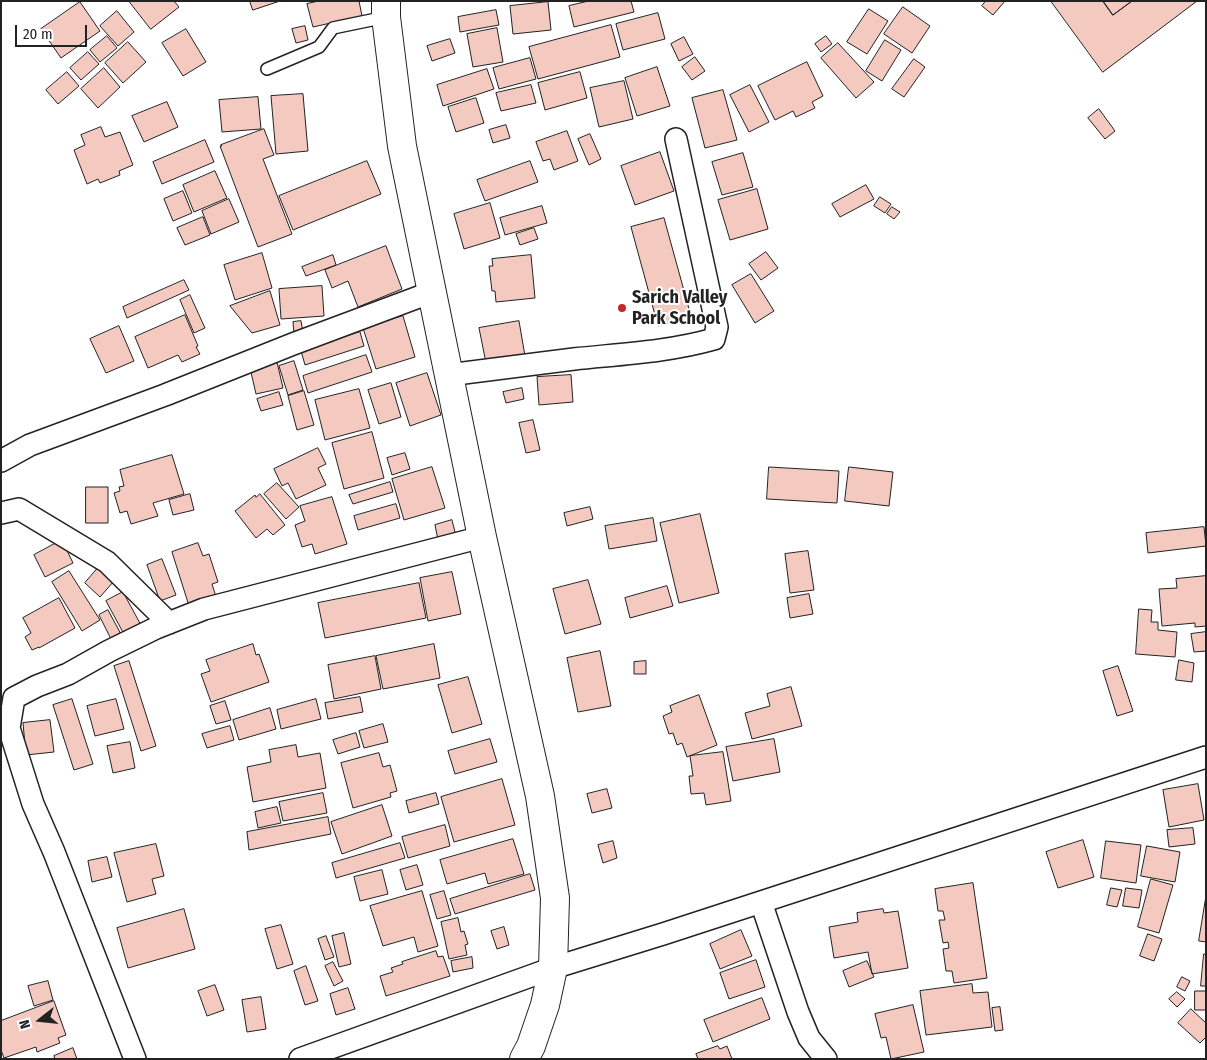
<!DOCTYPE html>
<style>
body{margin:0}
#map{position:relative;width:1207px;height:1060px;overflow:hidden;background:#fff;font-family:"Fira Sans Condensed",sans-serif}
canvas{display:block}
.frame{position:absolute;inset:0;border:2px solid #222;pointer-events:none}
.north{position:absolute;left:15px;top:995px;width:50px;height:50px;-webkit-text-stroke:4px #fff;paint-order:stroke;rotate:254deg;font-size:14px;font-weight:700;line-height:20px;text-align:center;color:#222}
.north::after{content:'';display:block;margin:auto;width:18px;height:22px;background:#222;clip-path:polygon(50% 0,100% 100%,50% 72%,0 100%)}
.scale{position:absolute;left:15px;top:25px;width:72px;height:22px;box-sizing:border-box;border:2px solid #222;border-top:0;padding-left:6px;font-size:15px;line-height:18px;white-space:nowrap;color:#222;-webkit-text-stroke:4px #fff;paint-order:stroke}
</style>
<div id="map">
<canvas width="1207" height="1060"></canvas>
<div class="frame"></div>
<div class="north">N</div>
<div class="scale">20 m</div>
</div>
<script>
const context = document.querySelector('canvas').getContext('2d');
context.lineJoin = 'round';
function fillPath(path, color) { context.fillStyle = color; context.fill(path, 'evenodd'); }
function trace(path, color, width, dash) { context.strokeStyle = color; context.lineWidth = width; context.lineCap = dash ? 'butt' : 'round'; context.setLineDash(dash || []); context.stroke(path); }
function drawText(font, color, halo, rows, align = 'center') {
  context.font = font + ' "Fira Sans Condensed",sans-serif'; context.lineWidth = 4; context.setLineDash([]); context.textBaseline = 'middle'; context.strokeStyle = halo; context.fillStyle = color; for (const [text, x, y, turn = 0] of rows) {
    context.save(); context.translate(x, y); context.rotate((+turn || 0) * Math.PI / 180); context.textAlign = isNaN(turn) ? turn : align; if (halo) context.strokeText(text, 0, 0); context.fillText(text, 0, 0); context.restore();
  }
}
const building = new Path2D(`
 M129,1H174L179,7L151,29Z
 M250,1H280L253,10Z
 M319,1H359L362,16L313,27L307,4Z
 M589,1H631L634,12L574,27L569,6Z
 M986,1H1005L993,15L982,6Z
 M1051,1H1103L1113,15L1132,1H1197L1103,72Z
 M1103,1H1132L1113,15Z
 M80,2L100,31L61,58L41,29Z
 M548,2L551,30L513,34L510,6Z
 M903,7L930,26L912,53L884,34Z
 M869,9L888,21L867,54L847,42Z
 M496,10L499,25L460,32L458,17Z
 M117,11L134,32L118,46L100,26Z
 M658,13L665,39L623,50L616,24Z
 M611,25L620,57L538,79L529,47Z
 M305,26L308,40L296,43L292,29Z
 M497,28L503,62L473,67L467,34Z
 M186,29L206,62L183,76L162,43Z
 M107,36L117,48L100,62L90,50Z
 M826,36L832,44L821,52L815,44Z
 M684,37L693,54L679,61L671,44Z
 M450,39L455,53L432,61L427,46Z
 M885,40L901,50L882,81L866,71Z
 M128,42L146,62L123,83L105,63Z
 M838,43L874,82L856,98L821,58Z
 M88,52L99,64L81,80L70,68Z
 M695,57L705,71L692,80L682,67Z
 M530,58L536,79L499,89L493,68Z
 M914,59L925,67L904,97L892,89Z
 M807,62L823,96L812,102L815,108L796,117L793,111L775,120L758,86Z
 M657,67L670,106L637,116L625,78Z
 M104,68L120,87L98,108L81,89Z
 M487,69L494,89L443,106L437,85Z
 M67,72L79,86L58,104L46,90Z
 M580,72L587,98L545,110L538,83Z
 M624,81L633,119L599,127L590,88Z
 M531,85L536,103L501,111L496,93Z
 M750,85L769,122L749,132L730,95Z
 M723,90L737,140L705,148L692,98Z
 M303,94L308,151L276,154L271,96Z
 M258,97L261,129L222,132L219,100Z
 M476,98L484,123L456,132L448,107Z
 M167,102L178,127L144,142L132,116Z
 M1099,109L1115,131L1105,139L1088,118Z
 M506,125L510,138L493,143L489,130Z
 M101,127L105,137L120,132L133,165L119,171L120,175L100,183L98,179L87,184L74,150L85,145L81,135Z
 M264,129L274,155L263,159L292,234L258,247L220,146H222L221,145Z
 M567,131L578,161L554,170L550,159L543,161L536,142Z
 M590,134L601,159L589,165L578,139Z
 M205,140L214,162L162,184L153,162Z
 M660,152L674,191L635,205L621,166Z
 M743,153L753,187L722,195L712,162Z
 M367,161L381,194L293,230L279,196Z
 M530,161L538,182L485,201L477,180Z
 M215,171L227,198L194,212L183,185Z
 M866,185L874,199L840,217L832,204Z
 M757,189L768,229L730,240L718,200Z
 M183,191L192,213L173,221L164,199Z
 M880,197L891,204L885,213L874,206Z
 M229,199L239,222L211,234L202,211Z
 M490,203L500,238L464,249L454,214Z
 M542,206L547,223L505,235L500,218Z
 M892,207L900,212L894,219L887,214Z
 M203,217L210,235L185,245L177,228Z
 M664,218L691,316L658,326L631,227Z
 M534,228L538,239L520,245L516,234Z
 M386,246L402,289L358,307L348,281L332,288L325,270Z
 M766,252L778,268L761,280L749,264Z
 M262,253L272,288L235,300L224,265Z
 M333,255L336,265L306,276L302,267Z
 M531,255L535,298L496,302L495,291H492L489,266H493L492,259Z
 M751,274L774,311L755,323L732,285Z
 M184,280L189,290L127,318L123,307Z
 M322,286L324,316L281,319L279,289Z
 M270,291L280,325L252,333L230,306Z
 M190,295L205,328L194,333L180,300Z
 M185,315L198,346L196,347L200,354L182,362L178,355L148,368L135,337Z
 M403,316L415,357L376,369L363,328Z
 M301,321L303,332L294,334L293,322Z
 M519,321L525,356L486,363L479,328Z
 M119,326L134,361L106,373L90,339Z
 M360,332L364,346L305,365L301,351Z
 M366,355L372,372L308,393L303,376Z
 M294,361L303,390L288,395L279,366Z
 M277,362L283,388L256,394L250,368Z
 M427,373L441,415L410,426L396,383Z
 M571,375L573,402L539,405L537,377Z
 M391,383L401,417L379,424L368,390Z
 M522,388L524,399L506,403L503,392Z
 M359,389L370,428L325,440L315,400Z
 M304,391L314,425L297,430L288,396Z
 M279,392L283,405L261,411L257,399Z
 M533,420L540,450L526,453L519,423Z
 M372,432L384,478L344,489L332,443Z
 M318,448L326,464L318,468L326,485L296,499L288,483L282,486L274,469Z
 M405,453L410,469L392,475L387,458Z
 M172,455L184,494L153,503L158,516L131,524L127,511L120,513L114,493L120,491L119,487L124,486L120,470Z
 M432,467L445,508L404,520L392,479Z
 M769,467L839,471L837,503L767,499Z
 M849,467L893,472L889,506L845,501Z
 M390,482L393,492L353,504L349,495Z
 M277,483L299,507L286,519L264,494Z
 M86,487H108V523H86Z
 M190,494L194,510L173,515L169,500Z
 M260,494L285,525L273,535L267,529L256,538L235,511L255,495L256,497Z
 M332,497L347,544L315,554L312,544L302,547L295,525L305,521L300,506Z
 M396,504L400,518L358,530L354,516Z
 M590,507L593,519L567,526L564,513Z
 M700,514L719,593L679,603L660,523Z
 M653,518L657,541L609,549L605,526Z
 M452,520L456,536L438,540L435,525Z
 M1204,527L1206,546L1148,553L1146,533Z
 M62,540L73,563L45,577L34,555Z
 M198,543L203,556L209,554L218,582L212,584L217,600L190,609L172,552Z
 M808,551L814,590L790,593L785,554Z
 M162,559L176,595L160,601L147,565Z
 M98,568L114,581L100,597L85,583Z
 M69,571L100,620L82,631L52,582Z
 M452,572L461,614L428,621L420,578Z
 M1206,576V626L1195,627V623L1162,626L1159,589L1177,588L1176,579Z
 M588,580L601,624L565,634L553,589Z
 M419,583L426,618L325,638L318,603Z
 M667,586L673,606L630,618L625,598Z
 M123,592L142,627L125,636L106,601Z
 M809,594L813,614L790,618L787,598Z
 M59,598L75,628L39,648V647L32,650L25,637L31,633L23,618Z
 M1139,609L1152,610L1151,622H1158V630L1177,632L1175,657L1136,654Z
 M108,610L122,636L112,641L99,615Z
 M1206,632V651L1194,652L1191,634Z
 M253,644L256,655L259,654L269,682L211,702L201,674L210,671L206,660Z
 M434,644L440,678L383,689L376,656Z
 M600,651L611,706L578,712L567,658Z
 M375,656L381,689L334,699L328,665Z
 M1179,660L1194,663L1192,682L1176,680Z
 M129,661L156,746L141,751L114,666Z
 M646,661V674H634V662Z
 M1118,666L1133,711L1117,716L1103,671Z
 M468,677L482,724L452,733L438,685Z
 M791,687L802,726L752,739L745,713L770,706L767,694Z
 M699,695L717,745L687,757L682,743L677,745L673,733L669,734L663,716L672,712L670,706Z
 M360,697L363,712L328,719L325,703Z
 M72,699L93,764L74,770L53,705Z
 M116,699L124,729L95,736L87,706Z
 M316,699L321,719L281,729L277,710Z
 M225,701L231,720L216,724L210,706Z
 M270,708L276,729L239,740L233,720Z
 M50,720L54,752L26,755L23,723Z
 M383,724L388,742L364,748L359,731Z
 M230,726L234,740L207,748L202,734Z
 M356,733L360,747L338,754L333,740Z
 M490,739L497,762L455,774L448,751Z
 M774,739L780,772L733,781L726,747Z
 M130,742L135,768L113,773L107,746Z
 M296,745L298,757L320,753L326,788L253,802L247,767L271,762L269,750Z
 M723,752L731,801L706,805L704,793L691,794L689,776H693L690,756Z
 M379,753L383,767L390,765L397,791L390,793L391,797L353,808L341,763Z
 M502,779L515,825L454,842L441,797Z
 M1198,784L1204,820L1169,827L1163,790Z
 M607,789L612,808L592,813L587,794Z
 M323,793L327,813L283,821L279,802Z
 M436,793L439,804L409,813L406,801Z
 M382,805L392,836L342,854L331,822Z
 M277,807L281,823L258,828L255,812Z
 M328,817L331,834L249,850L247,832Z
 M445,825L450,846L408,858L402,837Z
 M1193,828L1195,844L1169,847L1167,830Z
 M513,839L524,874L488,884L485,873L447,884L440,860Z
 M1083,840L1094,877L1058,888L1046,852Z
 M613,841L617,858L603,863L598,845Z
 M1106,841L1141,845L1136,883L1101,878Z
 M400,843L405,858L336,878L332,863Z
 M156,844L164,876L152,879L156,894L127,902L114,853Z
 M1147,846L1180,852L1175,882L1141,876Z
 M107,857L112,877L92,882L88,861Z
 M417,865L423,885L406,890L400,870Z
 M382,870L388,894L360,901L354,877Z
 M530,874L535,890L455,914L450,899Z
 M1151,879L1173,885L1159,933L1138,927Z
 M973,883L987,978L954,983L952,971H946L943,949L949,948L948,942L943,943L939,920H945L943,911H938L935,889Z
 M1111,888L1122,890L1117,907L1107,905Z
 M1126,888L1142,890L1139,908L1123,906Z
 M422,891L438,946L418,952L414,937L383,946L370,906Z
 M444,891L451,915L437,919L430,895Z
 M1206,896V942L1199,941Z
 M184,909L195,949L128,968L117,928Z
 M883,909L884,913L898,911L908,968L872,974L868,952L834,958L829,927L858,922L857,913Z
 M458,918L461,932L464,931L468,944L465,945L467,955L449,959L441,922Z
 M281,925L293,964L277,969L265,929Z
 M504,927L509,945L497,949L491,931Z
 M741,930L752,956L720,969L710,944Z
 M344,933L351,964L339,967L332,936Z
 M1148,934L1162,939L1154,961L1140,956Z
 M326,936L334,957L325,960L318,939Z
 M436,951L438,957L443,956L450,976L386,996L380,976L393,972L391,968L403,964L402,962Z
 M1204,954H1206V986H1201Z
 M472,957L473,968L453,972L451,961Z
 M756,960L765,987L729,999L720,973Z
 M867,961L874,977L849,987L843,971Z
 M333,962L343,981L334,986L325,966Z
 M306,966L318,1001L305,1005L294,971Z
 M1182,977L1190,981L1185,991L1177,987Z
 M48,981L53,1000L34,1006L28,986Z
 M972,984L973,993L988,992L992,1027L926,1035L920,991Z
 M215,985L224,1010L207,1016L198,991Z
 M348,988L355,1009L336,1015L330,994Z
 M1195,991H1206V1010H1195Z
 M1177,992L1185,999L1177,1007L1169,999Z
 M261,997L266,1029L247,1032L242,1000Z
 M762,998L770,1019L713,1042L704,1020Z
 M54,1001L66,1035L58,1038L60,1043L37,1052L36,1047L4,1058L1,1050V1021Z
 M913,1005L924,1052L891,1059L886,1037L881,1038L875,1014Z
 M1000,1007L1003,1030L995,1031L992,1008Z
 M1191,1009L1206,1023V1037L1200,1043L1178,1023Z
 M718,1046L720,1049L727,1046L732,1059H698L696,1054Z
 M73,1048L77,1059H55L54,1056Z`);
const service = new Path2D(`
 M267,69L319,47L333,28L386,17`);
const minor = new Path2D(`
 M448,375C490,370 532,364 574,359C621,354 668,352 714,339L717,327L676,139
 M1,461L30,445L165,395L293,344L432,292
 M1,513L19,509L107,562L169,623
 M761,902L798,1012L809,1038L826,1059
 M135,1059L54,852L33,804L9,728L14,698L37,686L68,674L109,651L156,628L204,609L482,537
 M300,1059L553,968L663,934L1206,757`);
const tertiary = new Path2D(`
 M386,1V17L402,146L482,537L540,796L555,898L553,968L545,1005L531,1046L524,1059`);
const markers = [
 [622,308,5,"#c62828"]
];
const poiNames = [
 ["Sarich Valley",632,298],
 ["Park School",632,319]
];
fillPath(building, '#f3c9c0');
trace(building, '#222', 1);
trace(service, '#222', 14);
trace(minor, '#222', 24);
trace(tertiary, '#222', 30);
trace(service, '#fff', 11);
trace(minor, '#fff', 21);
trace(tertiary, '#fff', 28);
for (const [x, y, r, color] of markers) { const dot = new Path2D(); dot.arc(x, y, r, 0, 2 * Math.PI); context.fillStyle = color; context.fill(dot); trace(dot, '#fff', 2); }
drawText('bold 18px', '#222', '#fff', poiNames, 'left');
</script>
